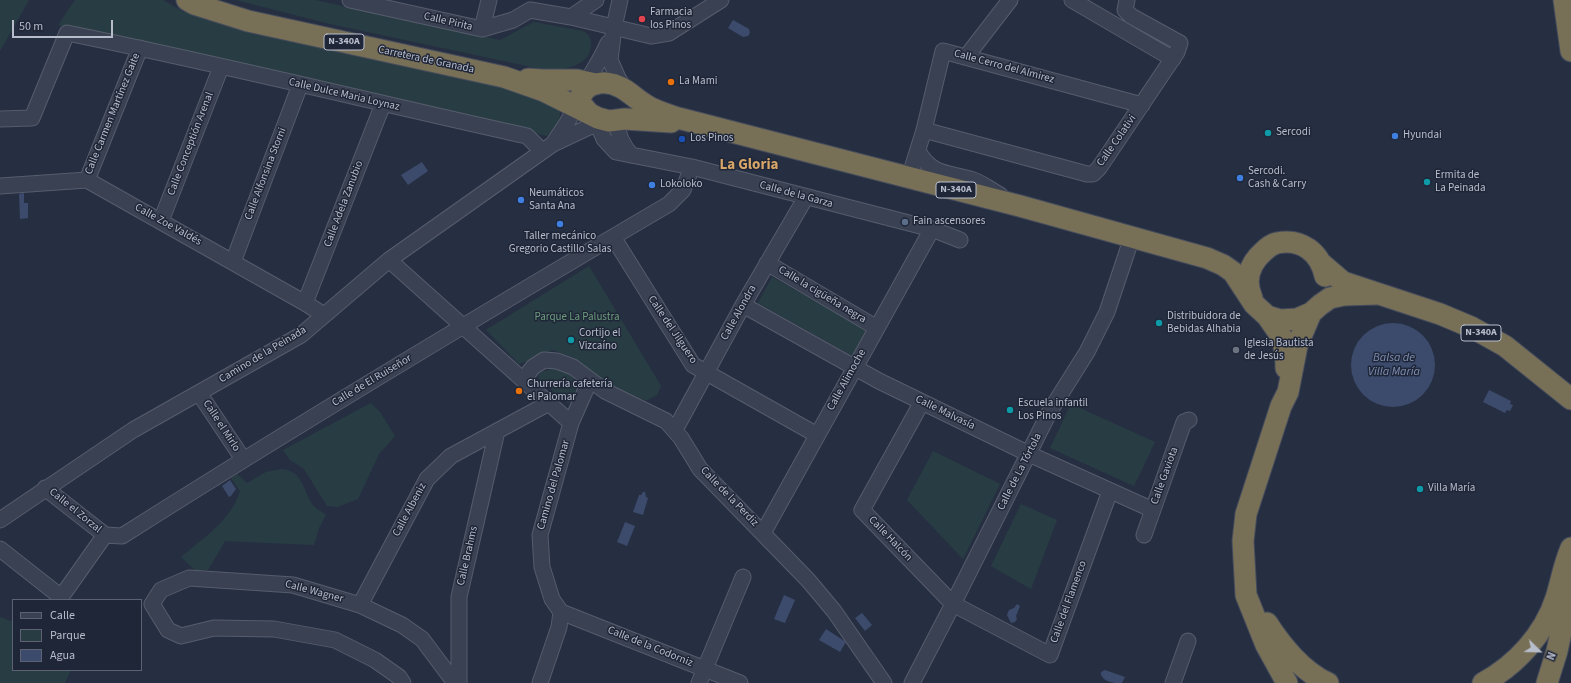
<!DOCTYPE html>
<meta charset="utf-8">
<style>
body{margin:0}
#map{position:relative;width:1571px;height:683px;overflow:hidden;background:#262f42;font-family:"Source Sans 3",sans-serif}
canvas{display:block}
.legend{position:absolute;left:12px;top:599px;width:130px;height:72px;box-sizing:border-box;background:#1f2637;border:1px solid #5c6273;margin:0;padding:5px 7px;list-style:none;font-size:12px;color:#b8bdcc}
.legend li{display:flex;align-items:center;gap:8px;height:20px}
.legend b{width:20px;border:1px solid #5c6273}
.north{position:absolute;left:1519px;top:631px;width:40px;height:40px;-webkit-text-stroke:3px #1f2637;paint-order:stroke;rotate:113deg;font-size:11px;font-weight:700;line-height:16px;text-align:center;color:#b8bdcc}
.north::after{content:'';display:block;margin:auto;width:14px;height:18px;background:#b8bdcc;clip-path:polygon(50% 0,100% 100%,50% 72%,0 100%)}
.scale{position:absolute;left:12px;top:20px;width:101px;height:18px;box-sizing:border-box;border:2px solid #b8bdcc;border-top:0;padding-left:5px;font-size:12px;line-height:14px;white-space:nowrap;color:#b8bdcc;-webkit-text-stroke:3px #1f2637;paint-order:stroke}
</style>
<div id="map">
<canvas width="1571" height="683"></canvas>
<ul class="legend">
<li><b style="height:5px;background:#3a4152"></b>Calle</li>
<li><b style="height:11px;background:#283d43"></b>Parque</li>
<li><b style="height:11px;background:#3c4a6b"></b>Agua</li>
</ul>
<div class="north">N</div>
<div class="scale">50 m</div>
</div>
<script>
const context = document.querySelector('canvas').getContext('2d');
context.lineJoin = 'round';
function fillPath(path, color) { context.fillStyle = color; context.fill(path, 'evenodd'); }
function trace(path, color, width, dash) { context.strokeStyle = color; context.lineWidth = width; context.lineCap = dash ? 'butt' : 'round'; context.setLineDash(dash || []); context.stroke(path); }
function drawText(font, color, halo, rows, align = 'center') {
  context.font = font + ' "Source Sans 3",sans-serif'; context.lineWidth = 3; context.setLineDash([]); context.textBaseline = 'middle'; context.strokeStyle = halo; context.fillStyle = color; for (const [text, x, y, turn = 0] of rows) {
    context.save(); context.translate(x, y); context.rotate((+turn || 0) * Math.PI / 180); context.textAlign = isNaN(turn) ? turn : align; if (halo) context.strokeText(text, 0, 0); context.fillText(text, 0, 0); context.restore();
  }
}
const green = new Path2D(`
 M0,0H29L0,51Z
 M75,0H163L182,11L222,24L499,85L543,98L560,108C561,120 557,128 547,136L58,25Z
 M236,0H315L500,40L534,22L583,31C589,35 591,37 591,44C591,68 559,71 541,69L330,24Z
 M589,266L661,386L657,395L646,401L596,378L574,358L553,350L519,364L486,330Z
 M772,277L869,331L854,357L758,303Z
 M556,368L567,372L578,383L571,402L568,403L539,380V374L544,371Z
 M371,403L380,412L395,436L379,454L358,499L337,507L327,506L304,469L290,460L283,450Z
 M1071,404L1155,442L1134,486L1050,448Z
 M933,451L1000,484L963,559L907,500Z
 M281,469C304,471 302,490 313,505C316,509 322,512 326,515L319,528L314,545L225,541L208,570H195L181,557C203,538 232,520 240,491L231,478L237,474L247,483L266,472Z
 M1021,504L1057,520L1031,589L991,566Z
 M0,617L13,622V670H71L65,683H0Z`);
const water = new Path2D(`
 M733,20L749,29L750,33L748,36L743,37L728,28Z
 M422,162L428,171L408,185L401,175Z
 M24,193V203H28V218L20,219L19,194Z
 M1351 365a42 42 0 1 1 84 0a42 42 0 1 1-84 0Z
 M1489,390L1511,401L1510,404L1513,405L1510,411L1507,410L1505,413L1483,402Z
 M230,480L236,489L231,496L229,497L222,486Z
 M643,492H645L646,497L648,498L643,515L633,512L639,495H641Z
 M625,522L635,526L627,546L617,542Z
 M784,595L795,600L785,623L774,619Z
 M1017,604L1020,606L1016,616L1017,619L1015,622L1011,623L1007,615L1009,610L1014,608Z
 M862,613L872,625L865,631L855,618Z
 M826,629L846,642L840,652L819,640Z
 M1105,670L1125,677L1122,683C1113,683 1106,683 1101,675V672Z`);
const minor = new Path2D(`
 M350,0L482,29L513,20L530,10L571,17L651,36L669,33L721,0
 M620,0L614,27L610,60L618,78L626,91
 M1072,0L1173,59
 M571,17L596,0
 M482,29L489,0
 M966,57L1010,0
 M583,90C590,74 601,60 608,43
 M598,118L600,130L604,139L616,152L692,167L932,229L960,240
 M0,119L32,118L67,33C221,64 373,102 527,136L542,151
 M616,121C618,135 622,144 631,155
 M924,130L1087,174H1093L1099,168L1177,52L1180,43L1131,16L1125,10L1127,0
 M553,144L567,123L580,98
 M918,151C932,176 948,172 973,180C982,183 991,190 1000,195
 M909,178L924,130L943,51L1142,105
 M87,180L140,48
 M0,186L87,180L305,303L324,315
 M161,221L221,67
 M613,237L693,365L817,435
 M389,260L571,423
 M233,262L300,85
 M767,263L877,328
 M305,303L383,104
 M743,305L879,381L1029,454L1153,510
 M523,380L533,367L544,360L557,361L573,367L605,391L666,421L681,438L700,469L808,580L834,611L884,683
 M199,393L243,459
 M922,402L862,510L953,604L1050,655L1110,491
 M675,430L743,305L806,197
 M45,488L105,535
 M0,520L133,430L301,335L389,260L553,144L589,127L609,121
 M763,533L932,229
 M105,535L122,536C302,422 485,312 669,204L683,190L692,167
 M1144,535L1184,422L1189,420
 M0,549L61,597
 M59,600L105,535
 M360,605L427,479L451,456L549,403
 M561,612L740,683
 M403,683L399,677L375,660L335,640L274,629L214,628L181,636L168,630L152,604L161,590L189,578L293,585L360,605L402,625L422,639L455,683
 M459,683V597L497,431
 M540,683L559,627L561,612L552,599L542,567L540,535L571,423L590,380
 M699,683L743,577
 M912,683L953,604L1050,411L1087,352L1107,312L1132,237
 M1173,683L1188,641`);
const highway = new Path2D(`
 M187,0L194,4L248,21L504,77L544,91L598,118L609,121L625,119L671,122
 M1564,0L1571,51
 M528,79L543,80H577L596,84
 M588,112L580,103C580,82 605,79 620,87C630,92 637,100 646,105C655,111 667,114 678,118L1020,206L1207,258L1223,265L1233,272L1254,304L1267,316L1280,320L1297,319L1311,313L1320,305L1330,298L1344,295L1377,294
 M1322,264L1343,282L1440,314L1471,327L1505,346L1571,399
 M1252,298C1244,280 1249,264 1264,251C1267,248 1273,244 1277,243C1301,238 1320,252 1325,276
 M1267,316L1283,339L1286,363V368
 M1267,623C1281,645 1303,672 1328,683
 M1287,683L1266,645L1246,595L1243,541L1246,514L1281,406L1288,392L1297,346L1311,313
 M1483,683C1516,665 1544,635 1556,598C1561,582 1564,564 1571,548
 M1547,683L1557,651L1571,586`);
const markers = [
 [642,19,4,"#e0444e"],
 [671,82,4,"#e8710a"],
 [1268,133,4,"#0f9aa8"],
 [1395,136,4,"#3f7fe0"],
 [682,139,4,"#1a4fb4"],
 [1240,178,4,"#3f7fe0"],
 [1427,182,4,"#0f9aa8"],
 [652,185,4,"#3f7fe0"],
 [521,200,4,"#3f7fe0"],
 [905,222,4,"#5c6f8a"],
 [560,224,4,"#3f7fe0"],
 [1159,323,4,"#0f9aa8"],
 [571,340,4,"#0f9aa8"],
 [1236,350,4,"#6b7280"],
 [519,391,4,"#e8710a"],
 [1010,410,4,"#0f9aa8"],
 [1420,489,4,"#0f9aa8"]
];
const shields = [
 [344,42,40],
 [956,190,40],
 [1481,333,40]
];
const shieldNames = [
 ["N-340A",344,42],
 ["N-340A",956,190],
 ["N-340A",1481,333]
];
const poiNames = [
 ["Farmacia",650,13],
 ["los Pinos",650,26],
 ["La Mami",679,82],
 ["Sercodi",1276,133],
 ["Hyundai",1403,136],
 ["Los Pinos",690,139],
 ["Sercodi.",1248,172],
 ["Cash & Carry",1248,185],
 ["Ermita de",1435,176],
 ["La Peinada",1435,189],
 ["Lokoloko",660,185],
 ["Neumáticos",529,194],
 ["Santa Ana",529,207],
 ["Fain ascensores",913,222],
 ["Taller mecánico",560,237,"center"],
 ["Gregorio Castillo Salas",560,250,"center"],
 ["Distribuidora de",1167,317],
 ["Bebidas Alhabia",1167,330],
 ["Cortijo el",579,334],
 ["Vizcaíno",579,347],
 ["Iglesia Bautista",1244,344],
 ["de Jesús",1244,357],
 ["Churrería cafetería",527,385],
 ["el Palomar",527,398],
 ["Escuela infantil",1018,404],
 ["Los Pinos",1018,417],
 ["Villa María",1428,489]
];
const streetNames = [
 ["Calle Pirita",448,22,13],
 ["Carretera de Granada",426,60,12],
 ["Calle Cerro del Almirez",1004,67,15],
 ["Calle Dulce Maria Loynaz",344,95,13],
 ["Calle Carmen Martínez Gaite",113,114,-68],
 ["Calle Colativi",1117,141,-55],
 ["Calle Conceptión Arenal",191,144,-69],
 ["Calle Alfonsina Storni",266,174,-69],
 ["Calle de la Garza",796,195,15],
 ["Calle Adela Zanubio",344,204,-69],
 ["Calle Zoe Valdés",168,225,29],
 ["Calle la cigüeña negra",822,295,31],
 ["Calle Alondra",739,313,-61],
 ["Calle del Jilguero",672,330,56],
 ["Camino de la Peinada",263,355,-31],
 ["Calle Alimoche",847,380,-61],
 ["Calle de El Ruiseñor",372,381,-31],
 ["Calle Malvasía",945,413,26],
 ["Calle el Mirlo",221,426,57],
 ["Calle de La Tórtola",1020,472,-63],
 ["Calle Gaviota",1165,476,-70],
 ["Camino del Palomar",554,485,-74],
 ["Calle de la Perdiz",729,497,46],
 ["Calle Albeniz",410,510,-62],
 ["Calle el Zorzal",75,511,39],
 ["Calle Halcón",890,539,46],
 ["Calle Brahms",468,556,-77],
 ["Calle Wagner",314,592,15],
 ["Calle del Flamenco",1069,602,-70],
 ["Calle de la Codorniz",650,647,22]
];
const parkNames = [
 ["Parque La Palustra",577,318]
];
const waterNames = [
 ["Balsa de",1394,358],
 ["Villa María",1394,372]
];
const districtNames = [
 ["La Gloria",749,166]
];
fillPath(green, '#283d43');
fillPath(water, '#3c4a6b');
trace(minor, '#565c6c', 17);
trace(highway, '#454c5c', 23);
trace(minor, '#3a4152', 15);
trace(highway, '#786f57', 21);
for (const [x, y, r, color] of markers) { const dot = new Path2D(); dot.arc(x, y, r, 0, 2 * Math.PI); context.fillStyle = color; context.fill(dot); trace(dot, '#1f2637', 1.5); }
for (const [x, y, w] of shields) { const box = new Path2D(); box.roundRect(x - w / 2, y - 8, w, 16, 3); context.fillStyle = '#1f2637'; context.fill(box); trace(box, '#b8bdcc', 1); }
drawText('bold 10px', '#b8bdcc', null, shieldNames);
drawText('11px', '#b8bdcc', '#1f2637', poiNames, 'left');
drawText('11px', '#b8bdcc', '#1f2637', streetNames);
drawText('11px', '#6e9d7e', '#1f2637', parkNames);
drawText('italic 12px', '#7f8fb3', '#1f2637', waterNames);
drawText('bold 15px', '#d7a567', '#1f2637', districtNames);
</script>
